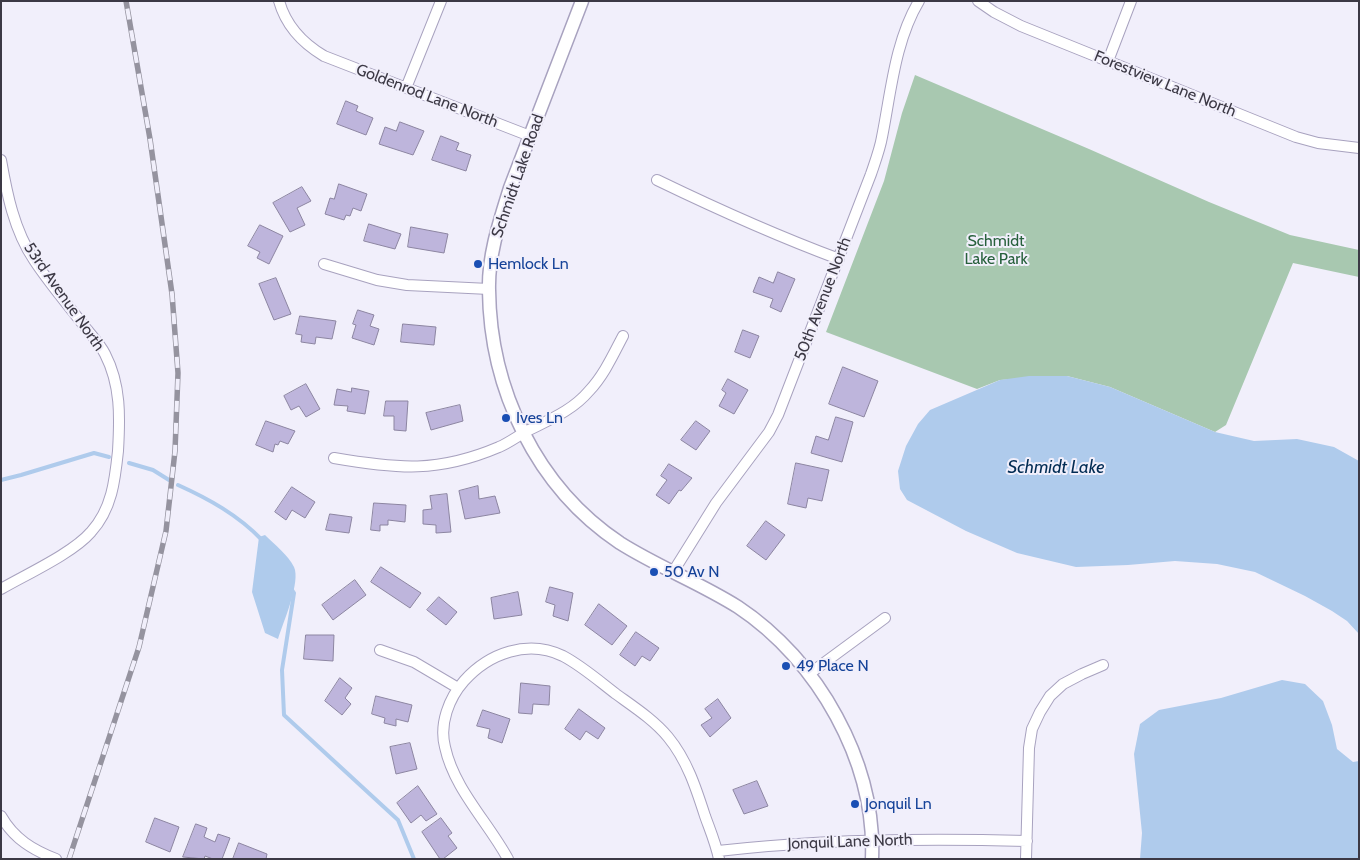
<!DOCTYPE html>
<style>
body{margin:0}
#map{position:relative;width:1360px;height:860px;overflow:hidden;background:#f1effb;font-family:Cabin,sans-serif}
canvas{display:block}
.frame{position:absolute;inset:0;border:2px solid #3c3945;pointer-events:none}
</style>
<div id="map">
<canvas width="1360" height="860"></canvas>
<div class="frame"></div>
</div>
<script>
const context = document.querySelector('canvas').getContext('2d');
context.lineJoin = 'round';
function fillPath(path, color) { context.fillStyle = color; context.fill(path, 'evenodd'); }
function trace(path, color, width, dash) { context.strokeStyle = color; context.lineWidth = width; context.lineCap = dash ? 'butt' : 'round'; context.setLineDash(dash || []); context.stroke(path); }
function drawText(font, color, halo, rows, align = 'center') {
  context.font = font + ' Cabin,sans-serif'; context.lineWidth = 4; context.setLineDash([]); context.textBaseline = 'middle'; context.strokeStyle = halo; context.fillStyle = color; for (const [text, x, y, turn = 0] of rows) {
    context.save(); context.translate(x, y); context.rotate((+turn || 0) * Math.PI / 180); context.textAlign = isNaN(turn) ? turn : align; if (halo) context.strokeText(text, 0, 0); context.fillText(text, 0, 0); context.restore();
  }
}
const green = new Path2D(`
 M915,75L1089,149L1209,202L1290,235L1359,250V277L1293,263L1226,425L1215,432L1110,387L1067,376L1000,380L977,389L826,332L884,181L902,113Z`);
const water = new Path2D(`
 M1029,376H1067L1110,387L1215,432L1254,441L1297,439L1334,447L1359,461V634L1347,621L1332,611L1305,596L1255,572L1217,564L1175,561L1128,565L1076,567L1017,553L966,531L907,500L900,489L898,471L906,446L918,424L930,410L1000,380Z
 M265,535C275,545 288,555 294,567C301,582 283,623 278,639L265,633L252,592L259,537Z
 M1282,680L1305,684L1323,701L1332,725L1337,749L1353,762L1359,761V859H1140L1142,833L1134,754L1140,724L1159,710L1221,698Z`);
const stream = new Path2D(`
 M129,463L153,470L169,480
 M1,480L21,475L94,453L109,457
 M178,485C209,499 238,515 262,540
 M292,590L294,593L282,670L284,715L398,820L414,859`);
const building = new Path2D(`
 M346,101L358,106L356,111L373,118L366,135L337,124Z
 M400,122L424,131L413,155L379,144L385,127L396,131Z
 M441,136L459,143L456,150L471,155L466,171L432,160Z
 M339,184L367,194L361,211L353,208L350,216L346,215L344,220L325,214L330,198L334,199Z
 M302,187L311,201L297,208L305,225L290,232L273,203Z
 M369,224L401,234L395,249L364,241Z
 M260,225L283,236L269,264L257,258L260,252L248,246Z
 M411,227L448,234L444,253L408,247Z
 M778,272L795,279L781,312L770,307L773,299L753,292L759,277L773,283Z
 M276,278L291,314L274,320L259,284Z
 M358,310L374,315L370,326L379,329L374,345L352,338L356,325L353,324Z
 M300,316L336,321L332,339L316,337L315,344L301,342L302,335L296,334Z
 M403,324L436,327L434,345L401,342Z
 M743,330L759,336L750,358L735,352Z
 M843,367L878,381L864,417L829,404Z
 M728,379L748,390L734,414L719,406L726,393L722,390Z
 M306,384L320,409L306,417L299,406L291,410L284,396Z
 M352,388L369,391L365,414L347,411L348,406L334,405L337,389L351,392Z
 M386,401H408L406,431L394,430V416H384Z
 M460,405L463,421L431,430L426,413Z
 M836,417L853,422L842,462L811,453L816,436L828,440Z
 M266,421L295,431L288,444L280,441L278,445L275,444L273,452L256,445Z
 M696,421L710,431L696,450L681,440Z
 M796,463L829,470L822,501L808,498L806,508L788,504Z
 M669,464L692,478L681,491L679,490L669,504L656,495L667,480L661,476Z
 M478,486L479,499L495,496L500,513L465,519L459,491Z
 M292,487L315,502L305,518L292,510L286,520L275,512Z
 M447,494L451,532L436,533V525L423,524V510L432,509L430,496Z
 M374,503L406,505L405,522L388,520V525H380V531L371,530Z
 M330,514L352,517L349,533L326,530Z
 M766,521L785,535L766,560L747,546Z
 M381,567L421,593L410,608L371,582Z
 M355,580L366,595L333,620L322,605Z
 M550,587L573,593L568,621L553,616L555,605L546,602Z
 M518,592L522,615L494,619L491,598Z
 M439,597L457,612L446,625L427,610Z
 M599,604L627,626L612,645L585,625Z
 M636,632L659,648L650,661L642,656L635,666L620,655Z
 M306,635H334L333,661L304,659Z
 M340,678L352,688L345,698L351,704L342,715L325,701Z
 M521,683L550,686L549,705L533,704L532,714L519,713Z
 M376,696L412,705L408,722L396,719V726L384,723L385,718L372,714Z
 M718,699L731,718L710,737L701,725L712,718L705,709Z
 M579,709L605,728L598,739L586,731L580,740L565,729Z
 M483,710L510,719L502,743L488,738L490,729L477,726Z
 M410,743L417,769L396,774L390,747Z
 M757,781L768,806L744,814L733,790Z
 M418,786L437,814L426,821L421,815L411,823L397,803Z
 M155,818L179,827L170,852L146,842Z
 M441,818L452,833L448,836L457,848L443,859H440L422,832Z
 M196,824L207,828L204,837L215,842L218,834L230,838L222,859H213L205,856L204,859L183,857Z
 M239,843L267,854L266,859H233Z`);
const minor = new Path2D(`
 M279,1C286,26 302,43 324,56L530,136
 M978,1L994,12L1021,26L1296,137L1318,143L1359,148
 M1108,61L1131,1
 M406,88L441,1
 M1,160C7,194 14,230 34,260C49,283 68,305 85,327C91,335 100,344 105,354C121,385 120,417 118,451C115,480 112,509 91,532C73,553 27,574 1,589
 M657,180C717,209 777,236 839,259
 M324,264L377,280L407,285L489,289
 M334,458C398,469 438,473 499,447C509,443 519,435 529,430C551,419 573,410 589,391C604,375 613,355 623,336
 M673,572L716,503L769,432L778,415L871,174C875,162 880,149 882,137C891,92 895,41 919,1
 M380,650L414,662L458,688
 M809,674L885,618
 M1,816C14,839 33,850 56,859
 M718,851C820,839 924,838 1027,841
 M508,859C488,822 454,789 445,747C439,724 449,698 464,681C489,653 528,639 563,656C582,666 599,681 616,694C634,707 654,720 668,737C687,760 696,788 705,816C710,830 716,844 719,859
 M1026,859L1029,748L1032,729L1040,712L1050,696L1063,684L1082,674L1103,665`);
const tertiary = new Path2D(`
 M582,1L510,188C500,220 488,255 489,290C490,389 536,487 620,543C658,567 700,583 738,607C818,660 876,762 872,859`);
const rail = new Path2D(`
 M69,859L139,647L166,531L175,451L178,373L172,294L150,139L126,1`);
const markers = [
 [478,264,5,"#1a4fb4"],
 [506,418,5,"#1a4fb4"],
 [654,572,5,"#1a4fb4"],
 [786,666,5,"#1a4fb4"],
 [855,804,5,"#1a4fb4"]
];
const streetNames = [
 ["Forestview Lane North",1165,84,22],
 ["Goldenrod Lane North",427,96,21],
 ["Schmidt Lake Road",518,176,-71],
 ["53rd Avenue North",64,297,55],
 ["50th Avenue North",823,299,-69],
 ["Jonquil Lane North",850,842,-2]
];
const parkNames = [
 ["Schmidt",996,241],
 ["Lake Park",996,259]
];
const transitNames = [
 ["Hemlock Ln",488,264],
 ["Ives Ln",516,418],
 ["50 Av N",664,572],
 ["49 Place N",796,666],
 ["Jonquil Ln",865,804]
];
const waterNames = [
 ["Schmidt Lake",1056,468]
];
fillPath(green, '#a8c8b0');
fillPath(water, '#afcbec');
trace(stream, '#afcbec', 4);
fillPath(building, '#beb5dc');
trace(building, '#8c85a1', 1);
trace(minor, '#a8a2bf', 12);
trace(tertiary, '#a8a2bf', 15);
trace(minor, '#fff', 10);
trace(tertiary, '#fff', 12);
trace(rail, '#95939f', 5.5);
trace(rail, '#f1effb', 4, [11]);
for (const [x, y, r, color] of markers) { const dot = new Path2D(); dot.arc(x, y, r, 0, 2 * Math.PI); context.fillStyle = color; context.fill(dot); trace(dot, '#f1effb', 2); }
drawText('16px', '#3c3945', '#f1effb', streetNames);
drawText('16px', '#27603c', '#f1effb', parkNames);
drawText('16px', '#164399', '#f1effb', transitNames, 'left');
drawText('italic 18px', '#022c54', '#f1effb', waterNames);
</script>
